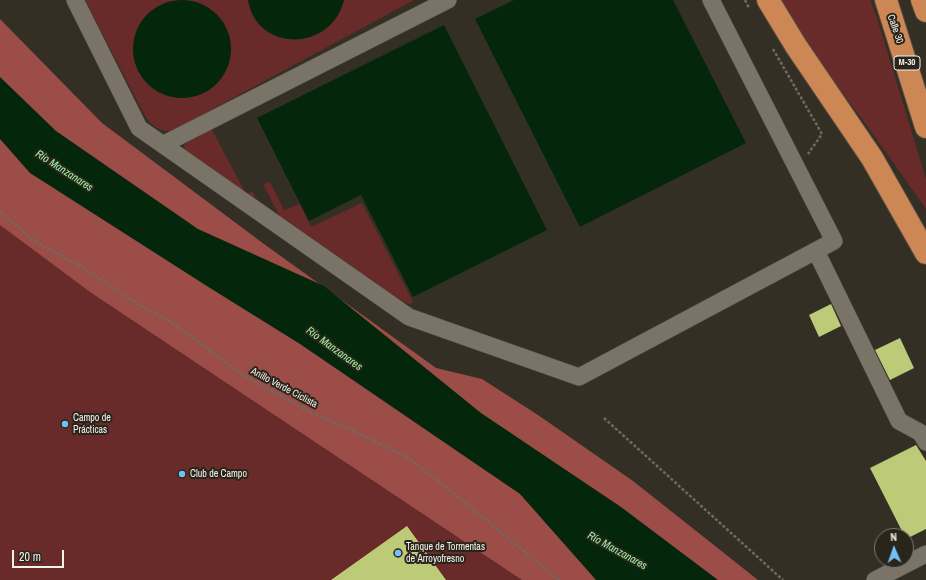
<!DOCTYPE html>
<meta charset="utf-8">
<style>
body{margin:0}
#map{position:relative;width:926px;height:580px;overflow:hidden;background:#342f24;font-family:"Archivo Narrow",sans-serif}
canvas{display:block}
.north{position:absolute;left:874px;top:528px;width:40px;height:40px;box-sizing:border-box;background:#2a251b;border:1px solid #7b776e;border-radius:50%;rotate:358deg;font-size:11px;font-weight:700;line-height:16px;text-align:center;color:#f5f2eb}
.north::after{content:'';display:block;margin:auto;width:14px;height:18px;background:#71c1f5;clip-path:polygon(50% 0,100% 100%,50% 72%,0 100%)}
.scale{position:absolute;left:12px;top:550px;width:52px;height:18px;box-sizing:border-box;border:2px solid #f5f2eb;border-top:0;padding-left:5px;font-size:12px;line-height:14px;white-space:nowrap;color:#f5f2eb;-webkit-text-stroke:3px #2a251b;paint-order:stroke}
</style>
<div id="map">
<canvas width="926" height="580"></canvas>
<div class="north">N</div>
<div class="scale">20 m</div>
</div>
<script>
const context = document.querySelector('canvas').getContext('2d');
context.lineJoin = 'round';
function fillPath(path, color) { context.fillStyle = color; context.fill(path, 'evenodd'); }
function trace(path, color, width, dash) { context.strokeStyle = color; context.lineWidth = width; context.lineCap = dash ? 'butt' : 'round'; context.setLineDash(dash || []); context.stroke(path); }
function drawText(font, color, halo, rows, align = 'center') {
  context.font = font + ' "Archivo Narrow",sans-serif'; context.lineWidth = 4; context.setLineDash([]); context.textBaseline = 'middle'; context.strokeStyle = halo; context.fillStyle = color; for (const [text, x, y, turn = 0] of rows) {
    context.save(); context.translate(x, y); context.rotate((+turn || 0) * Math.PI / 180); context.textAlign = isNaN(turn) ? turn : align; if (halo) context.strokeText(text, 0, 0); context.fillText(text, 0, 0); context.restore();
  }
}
const green = new Path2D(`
 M85,0H414L172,131C157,131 152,126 144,114Z
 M778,0H870L877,18L926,179V209L868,127L793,27Z
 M211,128L246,194L253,191L256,202L186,152L184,146L188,141Z
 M270,182L284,210L300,204L311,227L362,203L413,302L409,304L394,296L279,215L263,184Z
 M0,225L90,292L522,580H0Z`);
const forest = new Path2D(`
 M0,19L102,123L264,244L436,368L482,379L538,415L633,481L758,580H522L90,292L0,225Z`);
const water = new Path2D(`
 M133 49a49 49 0 1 1 98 0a49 49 0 1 1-98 0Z
 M248,0H344C331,53 256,52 248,0Z
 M514,0H673L746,143L580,227L475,19Z
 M444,25L547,230L413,297L361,195L309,221L257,118Z
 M0,77L56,131L198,229L324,286L481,413L621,507L718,580H596L520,494L300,344L210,288L30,173L0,139Z`);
const building = new Path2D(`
 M831,304L841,326L819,337L809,315Z
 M900,338L914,368L890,380L875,350Z
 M916,445L926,461V529L906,539L870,468Z
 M407,526L446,580H331Z`);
const path = new Path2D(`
 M745,0L749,8
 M773,49L822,134L808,154
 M0,212L38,243L75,263L133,301L171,322L243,375L304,409L345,427L407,457L439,481L559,580
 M604,418L783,580`);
const minor = new Path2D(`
 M75,0L139,128L409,317L579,377L834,241L711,0
 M164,144L448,0
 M816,251L899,421L921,433L926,442
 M875,580L926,554`);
const highway = new Path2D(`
 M768,0L796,46L872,158L926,253
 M886,0L926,127
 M922,0L926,11`);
const markers = [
 [65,424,4,"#71c1f5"],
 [182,474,4,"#71c1f5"],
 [398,553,4,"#71c1f5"]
];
const shields = [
 [907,63,26]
];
const shieldNames = [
 ["M-30",907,63]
];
const streetNames = [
 ["Calle 30",895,29,71],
 ["Anillo Verde Ciclista",284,388,28]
];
const poiNames = [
 ["Campo de",73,418],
 ["Prácticas",73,430],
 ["Club de Campo",190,474],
 ["Tanque de Tormentas",406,547],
 ["de Arroyofresno",406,559]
];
const waterNames = [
 ["Río Manzanares",64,171,33],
 ["Río Manzanares",334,349,36],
 ["Río Manzanares",617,551,29]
];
fillPath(green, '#692b29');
fillPath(forest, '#9c4d48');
fillPath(water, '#04270b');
fillPath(building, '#bdcb79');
trace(minor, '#504c42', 18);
trace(highway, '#504c42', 24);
trace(path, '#6e6a60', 2.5, [3, 2]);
trace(minor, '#7a7468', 17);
trace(highway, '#cd8755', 22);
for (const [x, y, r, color] of markers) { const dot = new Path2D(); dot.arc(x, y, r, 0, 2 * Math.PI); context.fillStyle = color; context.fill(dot); trace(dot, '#2a251b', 1.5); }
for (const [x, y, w] of shields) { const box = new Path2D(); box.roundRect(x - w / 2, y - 7, w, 14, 3); context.fillStyle = '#2a251b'; context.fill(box); trace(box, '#f5f2eb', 1); }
drawText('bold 9px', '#f5f2eb', null, shieldNames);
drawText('10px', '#f5f2eb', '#2a251b', streetNames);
drawText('10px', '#f5f2eb', '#2a251b', poiNames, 'left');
drawText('italic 11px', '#9bf3a5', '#2a251b', waterNames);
</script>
